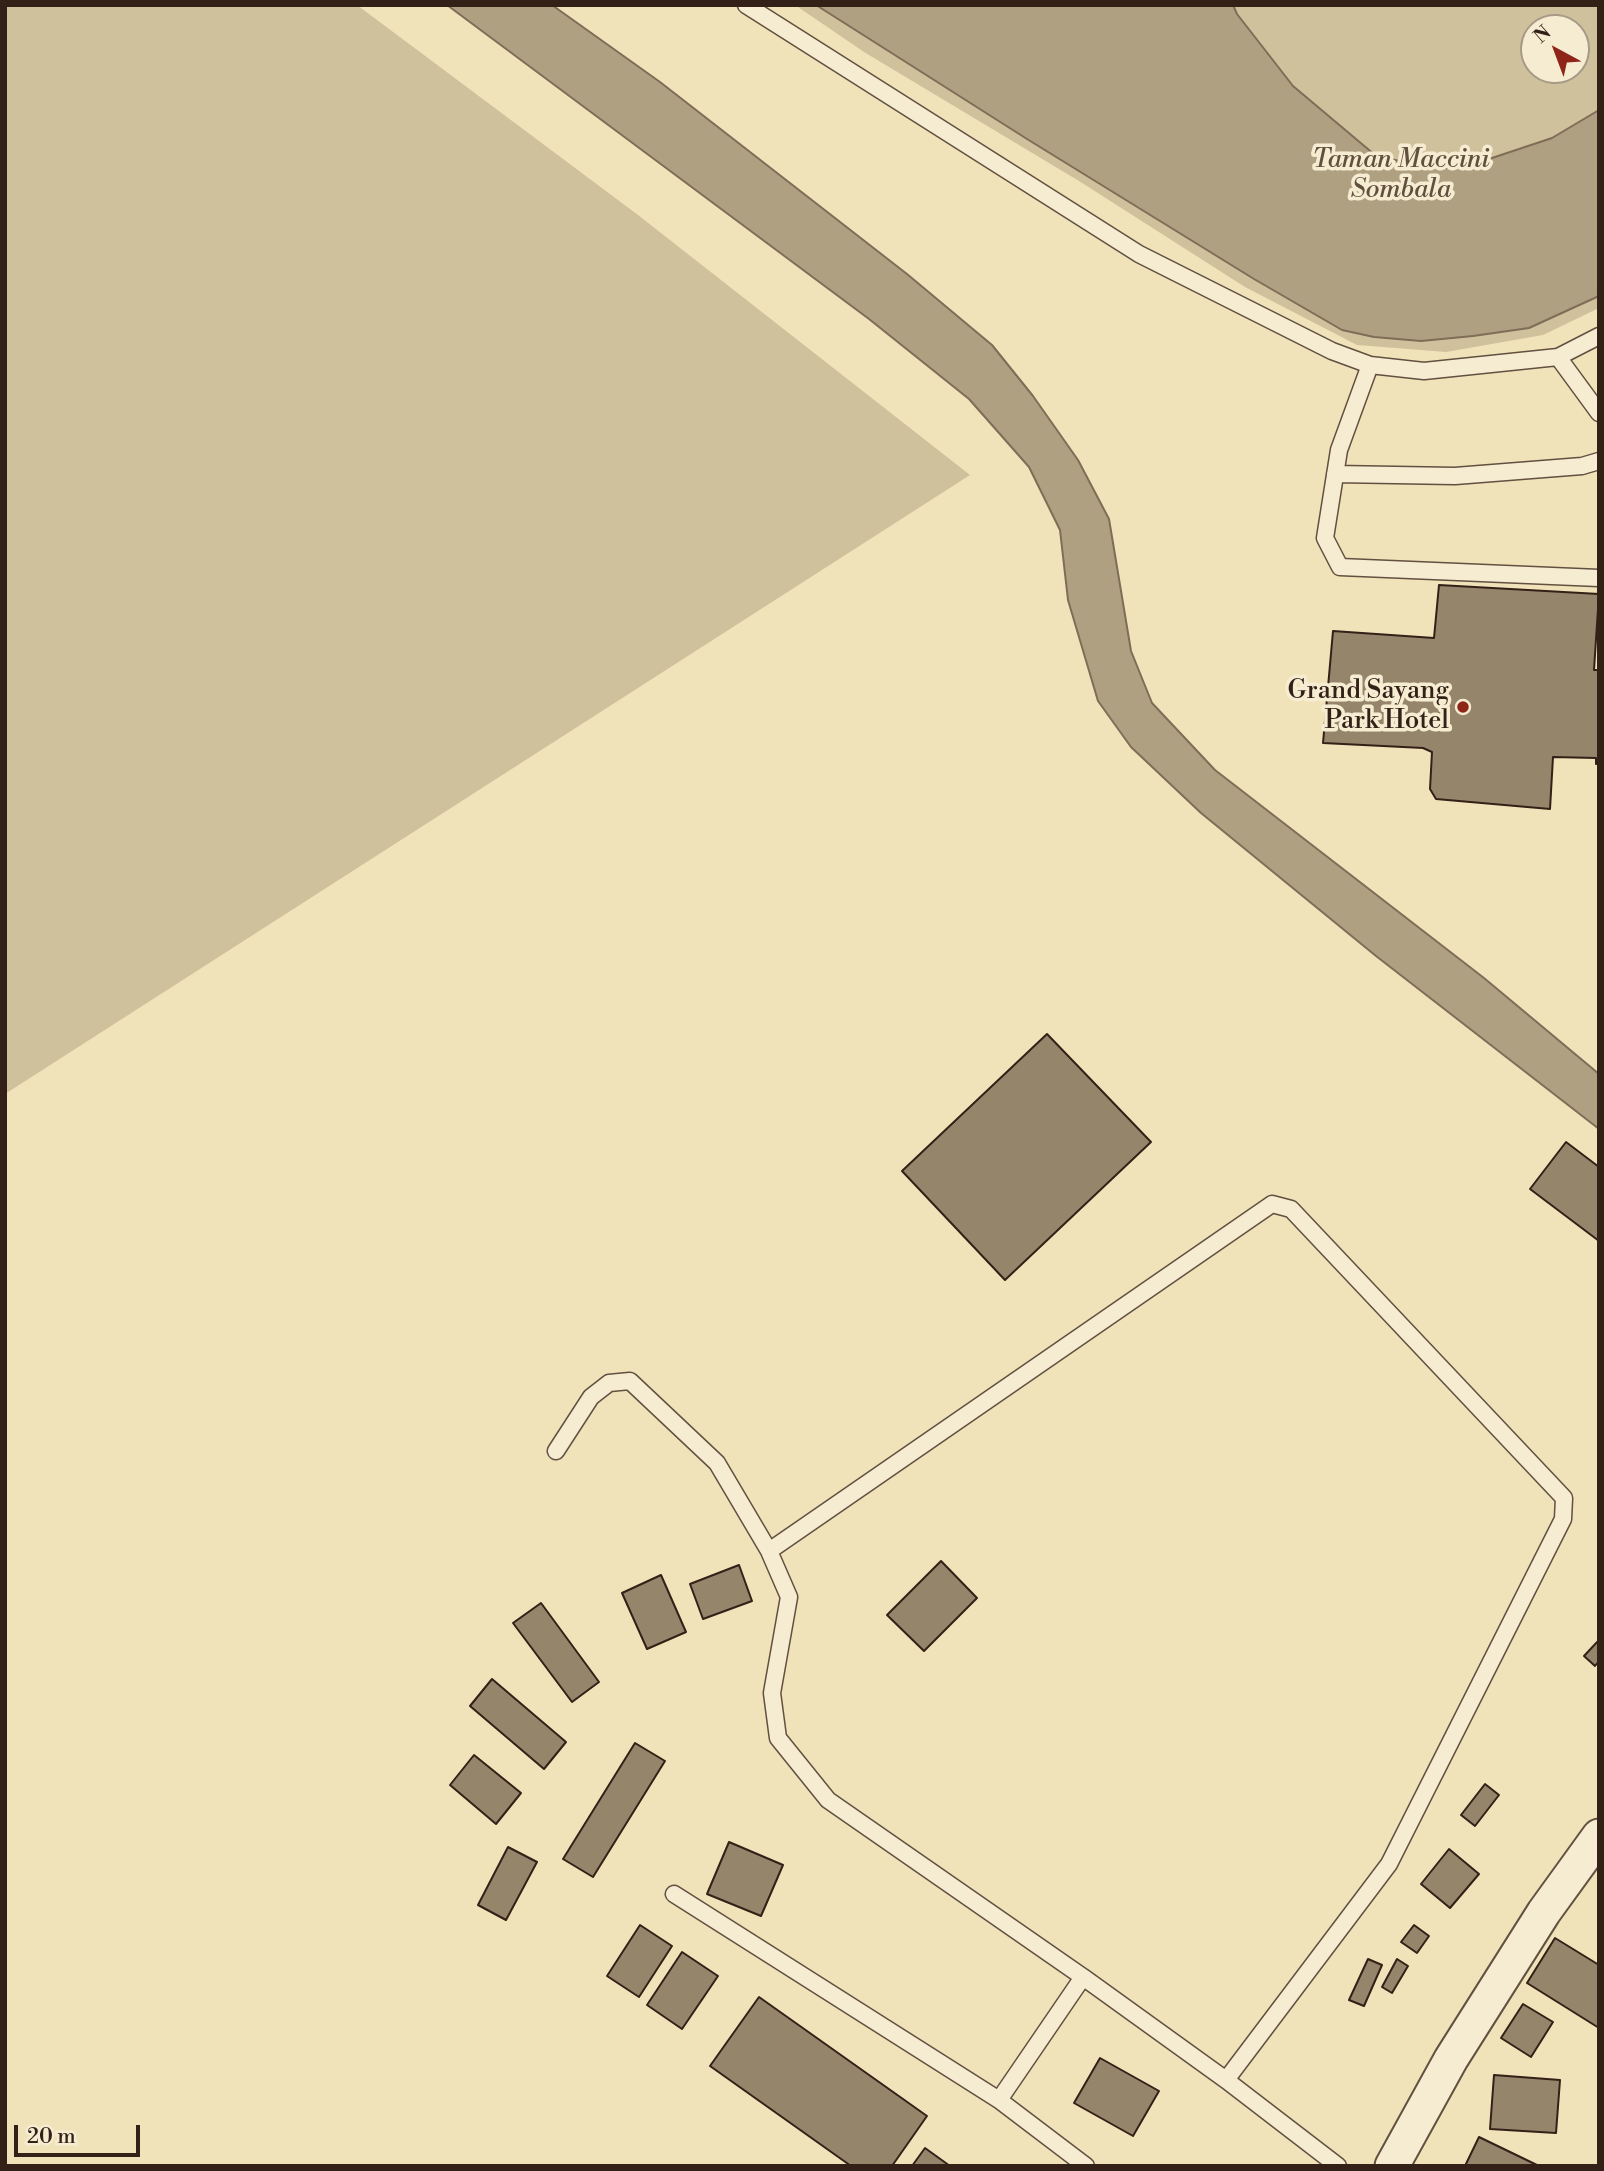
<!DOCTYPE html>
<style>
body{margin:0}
#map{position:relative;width:1604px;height:2171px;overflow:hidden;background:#f0e2b9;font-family:"Libre Bodoni",serif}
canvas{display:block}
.frame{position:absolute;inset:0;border:7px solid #332017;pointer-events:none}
.north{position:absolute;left:1520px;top:14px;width:70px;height:70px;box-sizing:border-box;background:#f5ecd2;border:2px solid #a79a87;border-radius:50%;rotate:319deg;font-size:19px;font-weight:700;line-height:28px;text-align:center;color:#332017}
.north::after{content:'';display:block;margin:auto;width:24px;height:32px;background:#8f2418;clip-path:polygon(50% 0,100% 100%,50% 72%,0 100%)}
.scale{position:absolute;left:14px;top:2125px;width:126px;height:32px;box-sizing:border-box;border:4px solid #332017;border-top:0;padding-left:9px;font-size:21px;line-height:24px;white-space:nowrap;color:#332017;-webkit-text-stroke:5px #f5ecd2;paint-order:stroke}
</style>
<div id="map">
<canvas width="1604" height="2171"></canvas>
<div class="frame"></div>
<div class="north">N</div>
<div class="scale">20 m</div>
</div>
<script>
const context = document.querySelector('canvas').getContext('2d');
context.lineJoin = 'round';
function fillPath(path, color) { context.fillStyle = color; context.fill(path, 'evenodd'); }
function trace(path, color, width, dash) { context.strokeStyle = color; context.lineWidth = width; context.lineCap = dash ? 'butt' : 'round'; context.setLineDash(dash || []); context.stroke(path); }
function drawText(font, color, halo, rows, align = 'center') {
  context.font = font + ' "Libre Bodoni",serif'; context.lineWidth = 7; context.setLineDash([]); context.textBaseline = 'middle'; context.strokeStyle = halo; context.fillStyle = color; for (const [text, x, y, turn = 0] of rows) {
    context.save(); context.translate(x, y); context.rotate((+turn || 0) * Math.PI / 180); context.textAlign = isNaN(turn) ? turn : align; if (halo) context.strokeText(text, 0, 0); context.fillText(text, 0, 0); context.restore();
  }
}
const green = new Path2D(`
 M5,5H357L638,215L970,475L5,1094Z
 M795,5H1599V308L1543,335L1446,352L1357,345L1245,287L1079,181L864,52ZM1534,28H1576V70H1534Z`);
const water = new Path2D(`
 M447,5H552L660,82L907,274L992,345L1033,396L1078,460L1109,519L1131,651L1152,703L1215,770L1484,978L1599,1074V1129L1376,956L1201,813L1131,747L1098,701L1068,600L1060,530L1029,467L969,399L869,319Z
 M816,5H1233L1237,14L1293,86L1375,155L1415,165L1449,168L1492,158L1552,138L1599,110V296L1529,328L1473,336L1421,341L1374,337L1342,330L1254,279L1027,139Z`);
const building = new Path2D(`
 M1439,585L1599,594L1594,670H1599V764H1596V758L1553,757L1550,809L1436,799L1430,789L1432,752L1423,748L1323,743L1333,631L1434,638Z
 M1047,1034L1151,1142L1005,1280L902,1171Z
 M1566,1142L1599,1167V1241L1530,1189Z
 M941,1561L977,1598L924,1651L887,1615Z
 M739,1565L752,1601L703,1619L690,1584Z
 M661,1575L686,1632L647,1649L622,1593Z
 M541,1603L599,1682L572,1702L513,1623Z
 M1599,1640V1661L1595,1666L1584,1656Z
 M492,1679L566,1742L544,1769L470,1706Z
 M635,1743L665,1761L593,1877L563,1859Z
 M474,1755L521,1793L496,1824L450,1785Z
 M1485,1784L1499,1795L1475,1826L1461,1815Z
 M729,1842L783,1865L761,1916L707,1894Z
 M508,1847L537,1862L506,1920L478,1905Z
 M1449,1849L1479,1874L1450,1908L1421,1884Z
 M640,1925L672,1946L639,1997L607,1976Z
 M1414,1925L1429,1936L1417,1953L1401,1942Z
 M1555,1938L1599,1965V2028L1527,1983Z
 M682,1952L718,1976L682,2029L647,2005Z
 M1368,1959L1382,1965L1364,2006L1349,2000Z
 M1397,1959L1408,1966L1392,1993L1382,1987Z
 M759,1997L927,2116L892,2166H851L710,2066Z
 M1523,2004L1553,2022L1531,2057L1501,2038Z
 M1100,2058L1159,2091L1133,2136L1074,2103Z
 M1494,2075L1560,2080L1556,2133L1490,2129Z
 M1479,2137L1539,2166H1465Z
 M925,2148L950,2166H912Z`);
const lane = new Path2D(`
 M746,5L1139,254L1332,351L1370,365L1424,371L1558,357L1599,336
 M1558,357L1599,413
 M1370,365L1339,450L1325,538L1340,567L1599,578
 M1335,474L1455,476L1582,466L1599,461
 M556,1451L591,1397L609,1383L630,1381L717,1463L769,1551L789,1597L772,1693L778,1738L828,1800L1083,1977L999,2100
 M769,1551L1272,1204L1291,1209L1564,1498L1563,1519L1389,1864L1226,2080
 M674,1894L999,2100L1086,2166
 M1083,1977L1226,2080L1338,2166`);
const street = new Path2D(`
 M1392,2166L1451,2059L1544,1912L1599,1836`);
const markers = [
 [1463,707,7,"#8f2418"]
];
const parkNames = [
 ["Taman Maccini",1401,161],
 ["Sombala",1401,191]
];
const poiNames = [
 ["Grand Sayang",1449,692],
 ["Park Hotel",1449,722]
];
fillPath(green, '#d0c19d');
fillPath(water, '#b0a082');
trace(water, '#7e6d57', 2);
fillPath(building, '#95856b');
trace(building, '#332017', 2);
trace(lane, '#625040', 19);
trace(street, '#625040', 37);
trace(lane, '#f5ecd2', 16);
trace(street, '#f5ecd2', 33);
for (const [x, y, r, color] of markers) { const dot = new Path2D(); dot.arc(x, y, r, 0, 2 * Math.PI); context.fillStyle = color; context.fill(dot); trace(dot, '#f5ecd2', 2.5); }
drawText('italic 26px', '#62503f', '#f5ecd2', parkNames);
drawText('26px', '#332017', '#f5ecd2', poiNames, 'right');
</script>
